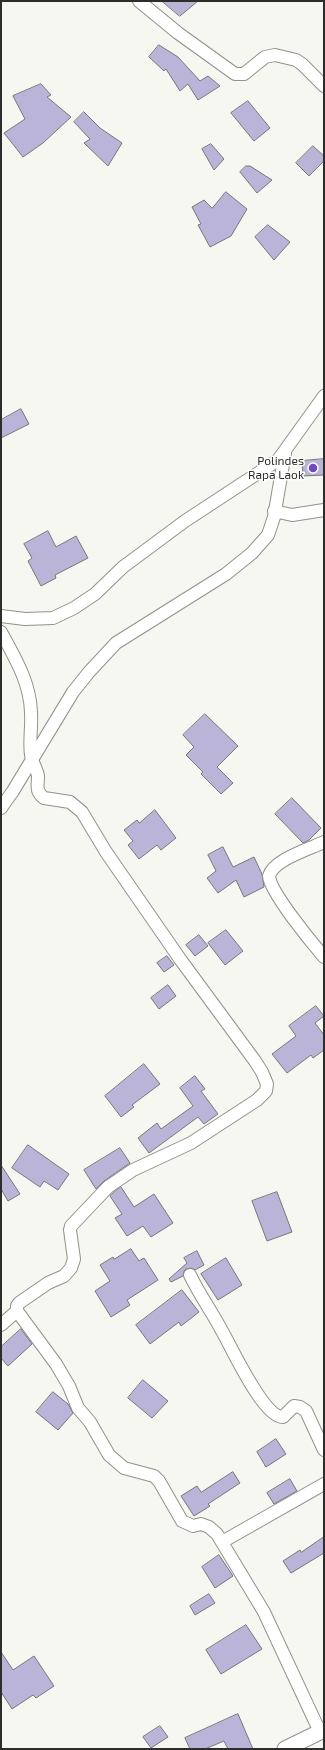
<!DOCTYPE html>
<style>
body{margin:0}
#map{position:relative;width:325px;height:1750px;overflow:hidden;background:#f5f7f0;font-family:"Exo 2",sans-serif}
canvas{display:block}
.frame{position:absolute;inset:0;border:2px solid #2d2e2b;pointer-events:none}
</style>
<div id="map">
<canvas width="325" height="1750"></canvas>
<div class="frame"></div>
</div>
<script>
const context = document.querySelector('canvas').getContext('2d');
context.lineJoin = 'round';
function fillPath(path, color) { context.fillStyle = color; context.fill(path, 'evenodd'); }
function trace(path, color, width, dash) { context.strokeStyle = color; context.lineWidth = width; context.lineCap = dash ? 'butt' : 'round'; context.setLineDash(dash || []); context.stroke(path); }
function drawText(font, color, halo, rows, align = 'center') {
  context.font = font + ' "Exo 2",sans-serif'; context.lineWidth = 3; context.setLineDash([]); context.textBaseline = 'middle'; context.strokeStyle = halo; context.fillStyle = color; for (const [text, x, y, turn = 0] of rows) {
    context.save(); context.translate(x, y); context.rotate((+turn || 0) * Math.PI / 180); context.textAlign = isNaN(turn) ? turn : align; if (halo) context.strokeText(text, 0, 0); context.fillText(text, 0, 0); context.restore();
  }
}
const building = new Path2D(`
 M162,1H198L180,16Z
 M159,45L178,57L200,81L208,76L220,86L198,100L188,84L180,91L166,69L164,71L149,57Z
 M41,84L51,95L47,97L71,117L43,143L23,157L4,133L25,119L13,96Z
 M248,101L270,128L254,141L231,113Z
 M84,112L100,128L122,143L108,166L84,143L90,139L74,122Z
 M211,144L224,159L214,170L202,149Z
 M313,146L324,156V161L309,176L296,163Z
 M246,166H250L272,180L257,193L240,172Z
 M226,192L247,209L231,236L210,247L198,225L201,224L192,207L204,200L212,208Z
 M268,225L290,242L274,260L255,237Z
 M21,409L29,424L1,438V420Z
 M324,459V475L303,476L302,461Z
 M48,531L56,547L76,536L88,558L55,575L56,578L41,586L28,561L32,558L24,544Z
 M205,714L238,746L217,767L233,783L221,794L201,774L203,772L186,755L194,747L183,735Z
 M292,798L321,828L309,840L303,843L275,814Z
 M155,810L176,838L161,850L157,845L139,859L128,845L133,841L124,830L137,820L139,823Z
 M223,847L233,867L254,857L262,874L264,887L244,897L236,880L218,893L207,878L216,871L208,855Z
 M226,930L243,951L225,965L208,943Z
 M199,935L208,946L195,956L186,945Z
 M167,956L174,965L164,972L157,963Z
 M168,985L176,996L159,1009L151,998Z
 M316,1006L324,1016L315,1023L324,1035V1050L313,1058L311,1055L287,1073L272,1054L296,1036L289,1026Z
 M144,1064L160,1084L132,1105L134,1107L121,1117L105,1096Z
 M195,1076L205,1089L201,1091L218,1114L204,1124L198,1117L149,1153L138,1138L157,1123L161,1129L193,1106L180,1088Z
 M28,1145L69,1174L58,1190L44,1181L40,1187L12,1168Z
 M120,1148L130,1163L104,1181L96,1189L84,1170Z
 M1,1165L20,1194L8,1201L1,1189Z
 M121,1187L134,1207L154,1194L173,1223L151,1237L143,1226L127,1236L115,1218L122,1214L110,1196Z
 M277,1192L292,1232L267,1241L252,1201Z
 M131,1249L139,1261L144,1258L158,1280L127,1300L130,1305L111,1317L95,1291L110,1281L100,1265L113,1257L114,1259Z
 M197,1251L204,1265L195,1270L191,1268L186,1269L184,1271L183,1276L171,1282L169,1279L187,1263L184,1258Z
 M226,1258L242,1285L218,1300L201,1274Z
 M182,1290L199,1312L181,1326L179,1322L150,1344L136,1325Z
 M21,1329L32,1344L8,1366L1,1358V1347Z
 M143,1380L168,1401L152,1418L128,1398Z
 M53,1392L68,1404L73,1413L58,1430L36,1412Z
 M276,1439L286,1454L266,1467L257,1452Z
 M233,1472L240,1483L208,1504L210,1506L194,1516L181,1496L197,1486L201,1492Z
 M290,1479L297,1491L274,1504L267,1493Z
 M324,1537V1553L291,1573L283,1561L300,1550L301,1552Z
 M219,1555L233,1576L215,1588L202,1567Z
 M209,1594L215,1603L195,1615L190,1606Z
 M246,1625L262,1649L221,1674L206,1650Z
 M1,1652L13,1670L34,1656L54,1686L36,1698L33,1695L12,1709L1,1692Z
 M238,1714L253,1749H228L224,1741L205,1749H190L185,1738Z
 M160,1726L168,1737L151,1748L143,1737Z`);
const minor = new Path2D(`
 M139,1L178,33L235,74H244L265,57L275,55L296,60L302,64L324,86
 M274,511L292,515L324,510
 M1,616L25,619L53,618L74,608L95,594L123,567L185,521L278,460L324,396
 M1,632C15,658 30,682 31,712C32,727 29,741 31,755C32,763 37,769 38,776C38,786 35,791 44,798L70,802L82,812L106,852L180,959L255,1061L262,1072L267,1084L266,1091L257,1100L191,1143L133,1170L108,1187L71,1226L70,1230L74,1259L71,1268L64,1276L48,1283L19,1303L17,1306V1311L56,1364L69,1386L78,1408L90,1422L109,1455L124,1468L154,1476L159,1481L182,1521L193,1526L201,1524L209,1527L217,1534L264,1612L320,1732
 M1,808L13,791L73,692L89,672L116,643L226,574L252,553L268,535L274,517L285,453
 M324,842C309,849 273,860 269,876C270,892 312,943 324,957
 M190,1275C199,1294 212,1312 222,1331C232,1348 263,1417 283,1417L294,1406L300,1407L306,1411L324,1450
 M1,1325L17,1311
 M222,1542L324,1484`);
const tertiary = new Path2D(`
 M285,1749L324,1730`);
const markers = [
 [313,468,5,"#704ac3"]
];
const poiNames = [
 ["Polindes",304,461],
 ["Rapa Laok",304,475]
];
fillPath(building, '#bab4d8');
trace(building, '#77767b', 1);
trace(minor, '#90928c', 14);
trace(tertiary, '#90928c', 17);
trace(minor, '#fff', 12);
trace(tertiary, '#fff', 15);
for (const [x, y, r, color] of markers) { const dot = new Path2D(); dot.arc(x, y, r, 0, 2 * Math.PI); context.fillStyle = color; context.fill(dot); trace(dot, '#fff', 1.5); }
drawText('12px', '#2d2e2b', '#fff', poiNames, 'right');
</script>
